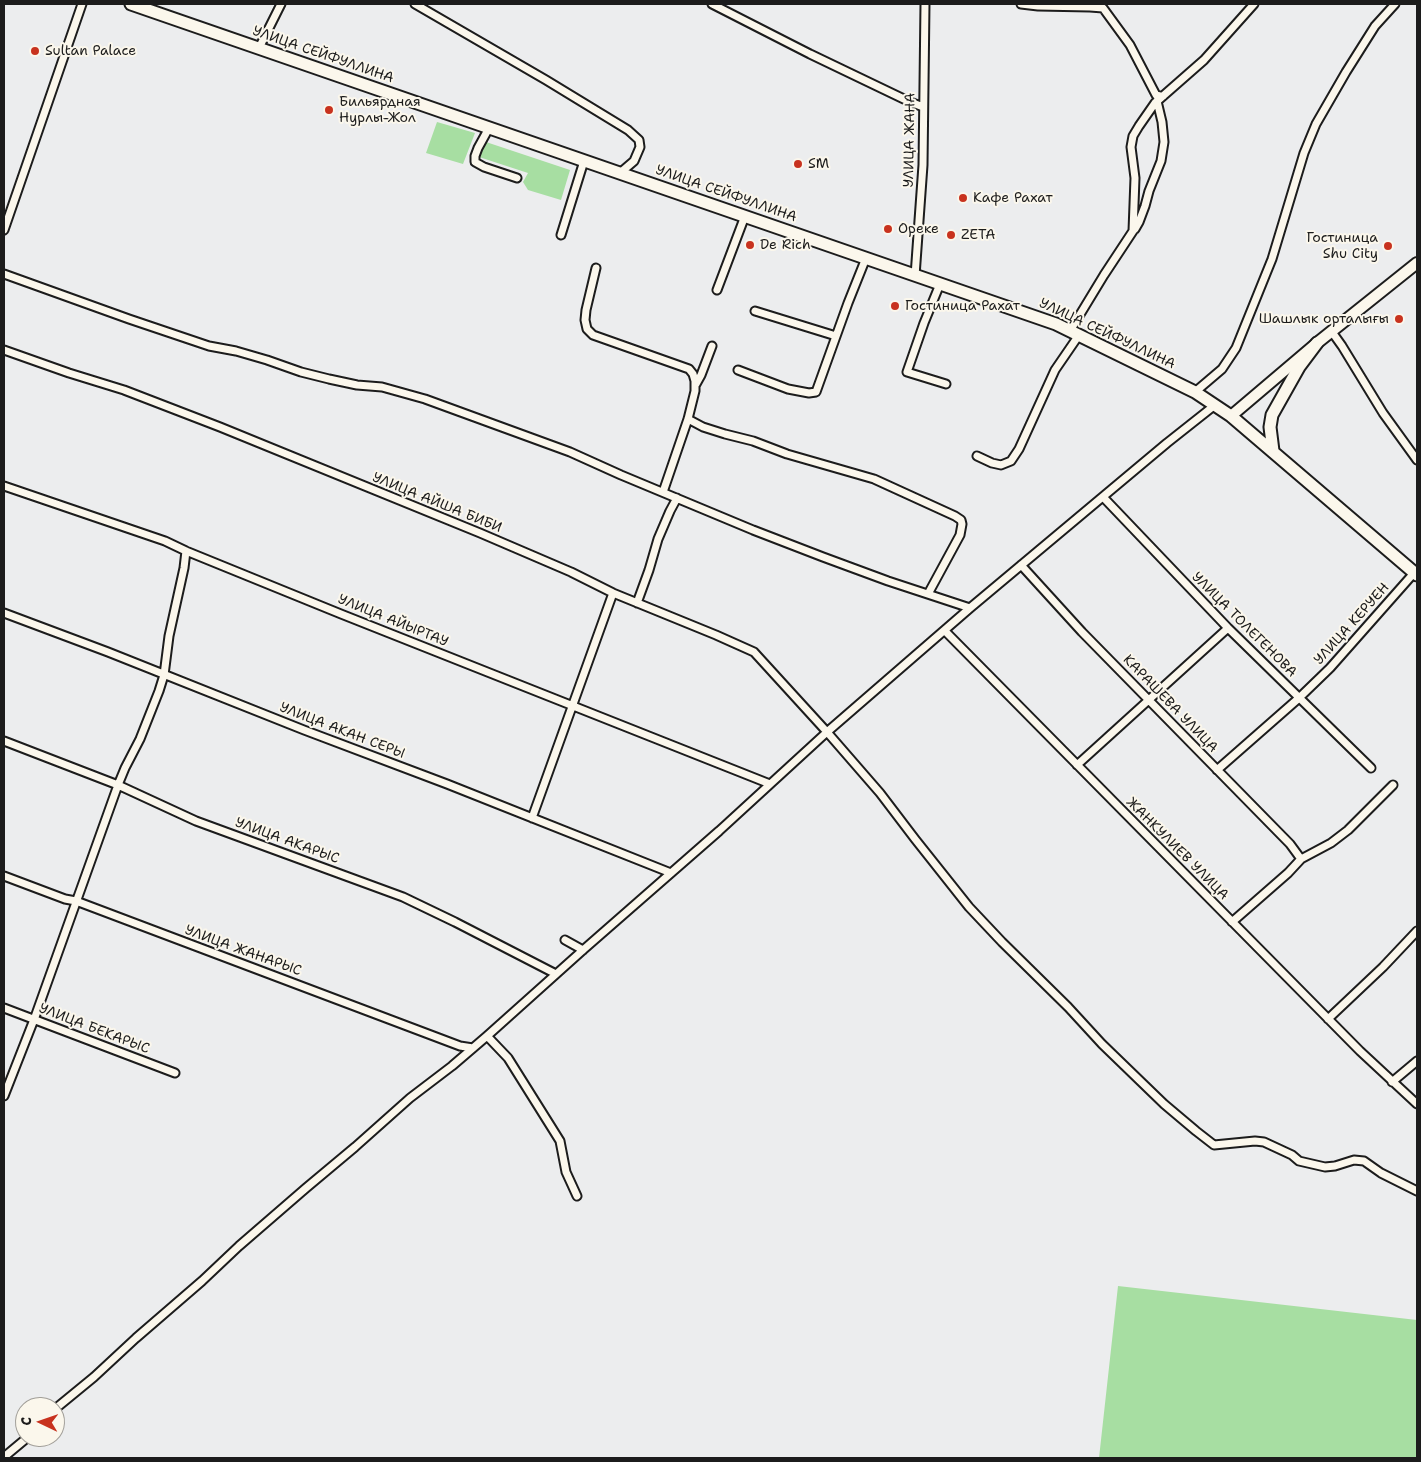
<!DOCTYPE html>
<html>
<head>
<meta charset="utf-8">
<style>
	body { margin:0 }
	#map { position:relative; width:1421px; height:1462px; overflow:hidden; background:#ecedee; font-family:"Shantell Sans",sans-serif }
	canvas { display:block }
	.frame { position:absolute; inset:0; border:5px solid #1c1c1c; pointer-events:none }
	.north { position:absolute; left:15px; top:1397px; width:50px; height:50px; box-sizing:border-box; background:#fbf7ec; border:1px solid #a29f99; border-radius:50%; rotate:273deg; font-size:14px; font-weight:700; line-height:20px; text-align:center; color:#1c1c1c }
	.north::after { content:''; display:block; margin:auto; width:18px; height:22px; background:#c8321e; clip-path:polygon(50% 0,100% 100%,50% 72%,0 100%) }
</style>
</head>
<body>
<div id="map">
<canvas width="1421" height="1462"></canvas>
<div class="frame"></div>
<div class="north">С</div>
</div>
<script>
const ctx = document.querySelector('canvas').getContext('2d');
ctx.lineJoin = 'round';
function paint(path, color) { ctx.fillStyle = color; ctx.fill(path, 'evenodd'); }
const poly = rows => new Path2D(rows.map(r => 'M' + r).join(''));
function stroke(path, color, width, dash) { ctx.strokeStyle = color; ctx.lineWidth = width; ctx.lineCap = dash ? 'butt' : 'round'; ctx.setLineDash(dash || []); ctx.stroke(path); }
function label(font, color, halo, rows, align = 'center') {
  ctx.font = font + ' "Shantell Sans",sans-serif'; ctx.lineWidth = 4; ctx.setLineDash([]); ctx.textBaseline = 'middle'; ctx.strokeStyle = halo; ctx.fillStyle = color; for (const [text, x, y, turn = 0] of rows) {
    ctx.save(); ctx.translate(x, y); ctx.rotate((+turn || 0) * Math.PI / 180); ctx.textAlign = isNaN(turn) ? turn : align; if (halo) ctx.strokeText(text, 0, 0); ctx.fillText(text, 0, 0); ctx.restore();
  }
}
paint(poly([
	[437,122,475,133,463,164,426,153],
	[486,142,570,170,561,200,528,190,523,182,528,173,479,157],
	[1118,1286,1417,1320,1417,1458,1099,1458]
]), '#a7dea2');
const street = poly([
	[415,4,546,80,628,130,639,140,640,147,634,161,620,173],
	[712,4,810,54,908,101,923,107],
	[1021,4,1038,6,1090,7,1103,8,1130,45,1156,95,1160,96,1163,96],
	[259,48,281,4],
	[489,128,478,148,475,156,475,162,484,167,517,178],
	[1135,229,1139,222,1145,206,1149,191,1161,161,1164,142,1162,122,1157,101],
	[4,230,82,4],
	[561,235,584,161],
	[596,268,586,310,585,320,587,329,593,335,689,369,693,374,695,381,695,391,688,419,663,492],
	[4,274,129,319,209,346,236,351,267,360,301,372,329,379,357,385,382,387,425,399,570,452,621,475,753,530,823,557,888,581,970,608],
	[915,276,923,165,925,4],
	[940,284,924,323,907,372,946,384],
	[717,290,745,216],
	[755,311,836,336],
	[1070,331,1104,275,1133,231,1135,178,1131,147,1133,136,1139,126,1155,103,1204,60,1254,4],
	[1332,332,1342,346,1383,413,1417,460],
	[4,350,69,373,124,390,220,427,480,533,571,572,613,593,716,635,754,652,827,732,880,793,915,839,969,907,1002,942,1068,1007,1102,1044,1164,1104,1196,1131,1214,1145,1255,1141,1264,1142,1292,1155,1299,1161,1325,1167,1335,1166,1354,1160,1364,1161,1381,1173,1417,1191],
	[738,370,788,389,809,393,816,392,848,303,866,258],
	[696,384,701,375,712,346],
	[1195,392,1222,369,1236,348,1272,259,1304,153,1316,124,1346,72,1375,26,1395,4],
	[688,419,703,427,725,434,753,441,787,454,874,479,955,516,961,520,962,524,960,535,928,594],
	[977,456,992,463,1001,465,1011,461,1019,449,1055,370,1079,335],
	[4,486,165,541,186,551,341,614,770,784],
	[1103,497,1228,628,1371,768],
	[1021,565,1082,632,1290,844,1301,859],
	[637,603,649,570,658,539,670,511,677,498],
	[4,613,108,652,304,730,447,784,671,873],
	[945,631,1360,1051,1417,1104],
	[4,741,118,785,196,821,403,897,455,922,556,974],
	[1077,765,1228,628],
	[1217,770,1299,698,1330,668,1414,573],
	[532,818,613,593],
	[4,876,65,899,76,901,460,1046,473,1048],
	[1232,922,1288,873,1301,859,1331,843,1348,830,1393,785],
	[565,940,583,950],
	[4,1008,175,1073],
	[1328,1019,1383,967,1417,931],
	[487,1036,508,1058,560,1141,566,1172,577,1196],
	[1392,1082,1417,1061],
	[4,1096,35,1017,118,785,125,768,140,739,159,691,164,675,169,636,184,568,186,551],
	[55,1409,94,1377,136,1338,202,1281,239,1246,306,1188,355,1147,410,1098,452,1066,487,1036,583,950,719,831,827,732,970,608,1167,443,1215,405],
	[4,1457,28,1437]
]);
const secondary = poly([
	[1231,416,1317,343,1417,263]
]);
const primary = poly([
	[131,4,1056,324,1195,392,1231,416,1417,575],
	[1273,451,1270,427,1272,415,1299,367,1317,343]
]);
stroke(street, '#1c1c1c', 11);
stroke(secondary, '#1c1c1c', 14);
stroke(primary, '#1c1c1c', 15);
stroke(street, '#fbf7ec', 7);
stroke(secondary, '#fbf7ec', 10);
stroke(primary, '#fbf7ec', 11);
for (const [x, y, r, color] of [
	[35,51,5,"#c8321e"],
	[329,110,5,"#c8321e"],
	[798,164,5,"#c8321e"],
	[963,198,5,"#c8321e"],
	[888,229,5,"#c8321e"],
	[951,235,5,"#c8321e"],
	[750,245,5,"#c8321e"],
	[1388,246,5,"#c8321e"],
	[895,306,5,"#c8321e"],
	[1399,319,5,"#c8321e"]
]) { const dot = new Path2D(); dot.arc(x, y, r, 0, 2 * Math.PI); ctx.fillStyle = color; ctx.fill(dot); stroke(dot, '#fbf7ec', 2); }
label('14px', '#1c1c1c', '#fbf7ec', [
	["Sultan Palace",45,51],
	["Бильярдная",339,102],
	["Нурлы-Жол",339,118],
	["SM",808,164],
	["Кафе Рахат",973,198],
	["Ореке",898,229],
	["ZETA",961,235],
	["Гостиница",1378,238,"right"],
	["Shu City",1378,254,"right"],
	["De Rich",760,245],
	["Гостиница Рахат",905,306],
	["Шашлык орталығы",1389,319,"right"]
], 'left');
label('14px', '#1c1c1c', '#fbf7ec', [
	["УЛИЦА СЕЙФУЛЛИНА",323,55,19],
	["УЛИЦА ЖАНА",910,140,-89],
	["УЛИЦА СЕЙФУЛЛИНА",726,194,19],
	["УЛИЦА СЕЙФУЛЛИНА",1107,334,25],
	["УЛИЦА АЙША БИБИ",437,503,22],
	["УЛИЦА АЙЫРТАУ",393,621,22],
	["УЛИЦА КЕРУЕН",1352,624,-48],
	["УЛИЦА ТОЛЕГЕНОВА",1244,625,45],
	["КАРАШЕВА УЛИЦА",1170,704,46],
	["УЛИЦА АКАН СЕРЫ",342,731,21],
	["УЛИЦА АКАРЫС",287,841,20],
	["ЖАНКУЛИЕВ УЛИЦА",1177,849,45],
	["УЛИЦА ЖАНАРЫС",243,951,20],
	["УЛИЦА БЕКАРЫС",94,1029,21]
]);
</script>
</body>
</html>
